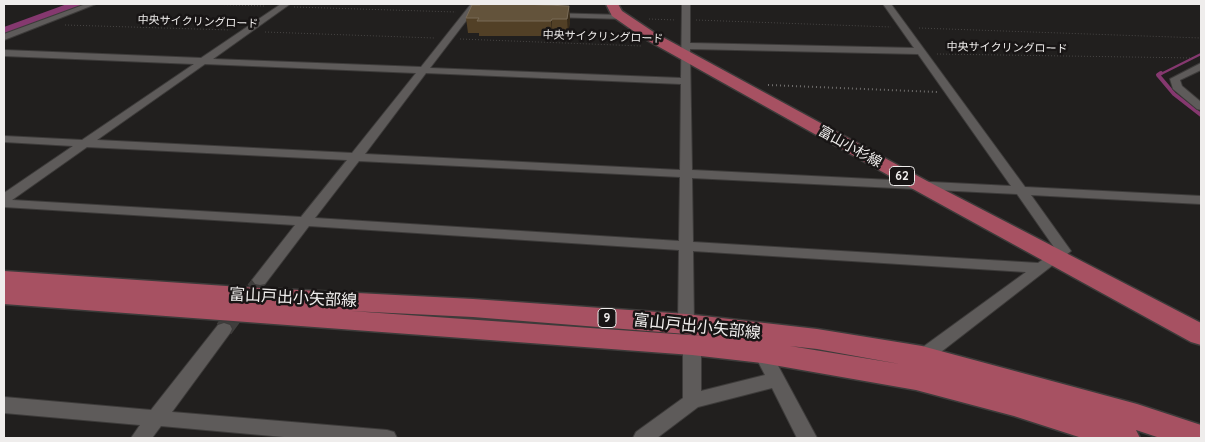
<!DOCTYPE html>
<html>
<head>
<meta charset="utf-8">
<style>
	body { margin:0 }
	#map { position:relative; width:1205px; height:442px; overflow:hidden; background:#211f1e; font-family:Quicksand,sans-serif }
	canvas { display:block }
	.frame { position:absolute; inset:0; border:5px solid #efedec; pointer-events:none }
</style>
</head>
<body>
<div id="map">
<canvas width="1205" height="442"></canvas>
<div class="frame"></div>
</div>
<script>
const ctx = document.querySelector('canvas').getContext('2d');
ctx.lineJoin = 'round';
const poly = rows => new Path2D(rows.map(r => 'M' + r).join(''));
function stroke(path, color, width, dash) { ctx.strokeStyle = color; ctx.lineWidth = width; ctx.lineCap = dash ? 'butt' : 'round'; ctx.setLineDash(dash || []); ctx.stroke(path); }
function paint(path, color) { ctx.fillStyle = color; ctx.fill(path, 'evenodd'); }
function label(font, color, halo, rows, align = 'center') {
  ctx.font = font + ' Quicksand,"Noto Sans JP",sans-serif'; ctx.lineWidth = 5; ctx.setLineDash([]); ctx.textBaseline = 'middle'; ctx.strokeStyle = halo; ctx.fillStyle = color; for (const [text, x, y, turn = 0] of rows) {
    ctx.save(); ctx.translate(x, y); ctx.rotate((+turn || 0) * Math.PI / 180); ctx.textAlign = isNaN(turn) ? turn : align; if (halo) ctx.strokeText(text, 0, 0); ctx.fillText(text, 0, 0); ctx.restore();
  }
}
stroke(poly([
	[1159,75,1201,54]
]), '#85386f', 2.5);
stroke(poly([
	[1161,73,1158,75,1174,94,1201,115]
]), '#85386f', 4);
paint(poly([
	[67,4,87,4,85,7,4,37,4,27,67,4]
]), '#85386f');
stroke(poly([
	[253,289,260,280]
]), '#403e3d', 14, [14, 7]);
stroke(poly([
	[224,329,254,288]
]), '#403e3d', 18, [18, 9]);
const street = poly([
	[86,4,96,4,4,40,4,34,86,4],
	[281,4,290,4,213,59,421,67,471,4,479,4,430,68,681,78,682,4,690,4,690,43,914,48,883,4,891,4,1025,187,1201,196,1201,204,1031,195,1071,251,928,362,922,364,916,362,913,357,916,352,1026,272,693,251,694,324,692,328,686,330,680,328,678,324,679,250,309,226,265,284,260,285,255,284,252,280,295,225,4,207,4,193,73,146,4,142,4,136,82,140,194,64,4,56,4,50,201,58,281,4],
	[690,49,918,54,1011,186,692,170,690,49],
	[205,64,416,73,352,153,97,140,205,64],
	[426,73,681,84,680,170,365,154,426,73],
	[87,147,347,160,301,217,12,200,87,147],
	[359,161,680,177,679,241,315,218,359,161],
	[692,178,1017,194,1056,250,1038,263,693,242,692,178],
	[548,13,623,15,627,17,623,19,551,17,548,17,548,13],
	[1201,63,1201,70,1180,80,1182,86,1201,102,1201,110,1197,109,1173,89,1170,79,1201,63],
	[224,323,230,325,232,329,230,333,172,412,387,430,394,432,397,438,295,438,161,426,152,438,131,438,140,425,4,413,4,397,151,410,218,325,224,323],
	[692,339,698,341,701,345,701,391,765,375,753,352,756,347,762,346,768,347,817,438,797,438,772,388,698,407,657,438,633,438,636,432,683,398,683,345,686,341,692,339]
]);
const primary = poly([
	[606,4,618,4,622,11,655,33,927,181,1201,323,1201,345,1191,342,913,189,645,39,612,16,606,4],
	[4,271,241,287,473,299,686,314,817,329,922,346,1137,404,1201,425,1201,438,1160,438,1136,430,1140,438,1082,438,1014,416,916,390,762,363,692,355,4,304,4,271],
	[351,311,473,317,686,334,703,336,351,311],
	[790,346,817,349,900,364,790,346]
]);
stroke(street, '#3d3b3a', 2);
stroke(primary, '#3d3b3a', 3);
stroke(poly([
	[206,4,264,6],
	[294,7,456,12],
	[649,19,676,20],
	[696,20,891,27],
	[65,25,230,30],
	[919,28,1201,38],
	[265,32,434,38],
	[460,39,642,46],
	[937,54,1194,58]
]), '#706e6d', 1, [0.5, 2.5]);
stroke(poly([
	[768,85,937,92]
]), '#706e6d', 2, [1, 3]);
paint(street, '#5e5b5a');
paint(primary, '#a75162');
paint(poly([
	[569,6,570,21,568,34,552,34,552,36,479,36,479,33,468,33,466,18]
]), '#524026');
paint(poly([
	[569,6,570,21,568,34,567,19],
	[552,19,552,36,551,21]
]), '#372b1a');
const building = poly([
	[480,4,522,4,569,6,567,19,552,19,551,21,477,21,479,18,466,18,472,5,480,5,480,4]
]);
paint(building, '#63533b');
stroke(building, '#796b57', 1);
label('11px', '#efedec', '#181515', [
	["中央サイクリングロード",198,22,2],
	["中央サイクリングロード",603,37,2],
	["中央サイクリングロード",1007,48,1]
]);
for (const [x, y, w] of [
	[902,176,25],
	[607,318,18]
]) { const box = new Path2D(); box.roundRect(x - w / 2, y - 9.5, w, 19, 4); ctx.fillStyle = '#181515'; ctx.fill(box); stroke(box, '#efedec', 1); }
label('bold 12px', '#efedec', null, [
	["62",902,176],
	["9",607,318]
]);
label('14px', '#efedec', '#181515', [
	["富山小杉線",850,147,29]
]);
label('16px', '#efedec', '#181515', [
	["富山戸出小矢部線",293,298,3],
	["富山戸出小矢部線",697,327,6]
]);
</script>
</body>
</html>
